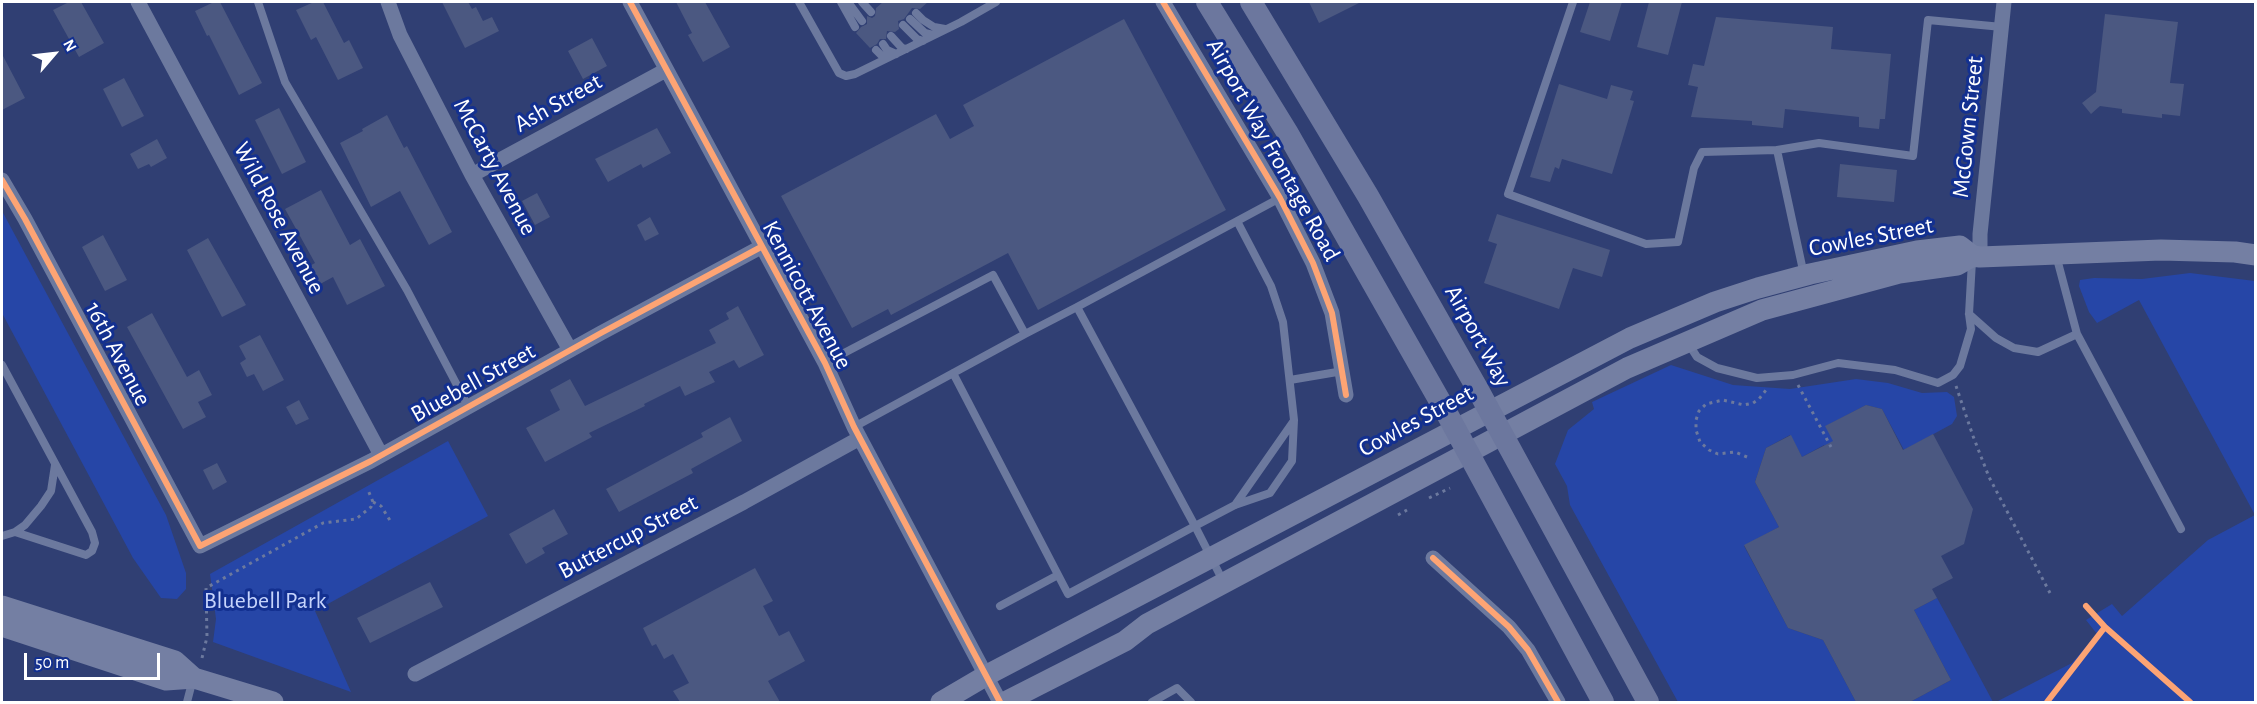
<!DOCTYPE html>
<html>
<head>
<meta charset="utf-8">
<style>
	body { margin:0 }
	#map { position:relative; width:2257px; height:704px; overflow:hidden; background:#303f73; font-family:"Alegreya Sans",sans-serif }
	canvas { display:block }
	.frame { position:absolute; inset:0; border:3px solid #fff; pointer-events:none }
	.north { position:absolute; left:24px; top:24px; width:60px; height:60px; -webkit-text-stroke:4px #133090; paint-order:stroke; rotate:62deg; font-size:16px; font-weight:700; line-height:24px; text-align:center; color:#fff }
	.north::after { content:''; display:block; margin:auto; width:21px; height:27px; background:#fff; clip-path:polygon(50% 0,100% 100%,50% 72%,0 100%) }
	.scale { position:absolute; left:24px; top:653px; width:136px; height:27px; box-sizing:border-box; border:3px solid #fff; border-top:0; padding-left:8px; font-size:18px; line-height:21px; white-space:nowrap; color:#fff; -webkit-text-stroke:4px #133090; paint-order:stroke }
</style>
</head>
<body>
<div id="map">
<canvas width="2257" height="704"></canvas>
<div class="frame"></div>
<div class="north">N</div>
<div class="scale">50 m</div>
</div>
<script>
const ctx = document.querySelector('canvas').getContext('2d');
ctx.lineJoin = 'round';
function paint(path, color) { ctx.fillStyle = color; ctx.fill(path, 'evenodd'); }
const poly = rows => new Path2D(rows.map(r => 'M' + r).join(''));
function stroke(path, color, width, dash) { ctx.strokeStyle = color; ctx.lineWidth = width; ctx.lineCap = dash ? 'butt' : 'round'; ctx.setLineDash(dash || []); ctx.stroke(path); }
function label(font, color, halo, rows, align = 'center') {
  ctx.font = font + ' "Alegreya Sans",sans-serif'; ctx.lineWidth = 6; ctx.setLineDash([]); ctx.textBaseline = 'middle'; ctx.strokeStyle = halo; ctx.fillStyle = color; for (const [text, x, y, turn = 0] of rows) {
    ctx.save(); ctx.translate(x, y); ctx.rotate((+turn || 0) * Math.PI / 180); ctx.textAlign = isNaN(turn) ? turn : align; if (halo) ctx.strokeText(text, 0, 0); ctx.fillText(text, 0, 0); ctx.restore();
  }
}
paint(poly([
	[2,211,166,515,186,573,186,589,177,599,161,598,133,558,2,313],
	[2190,273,2255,281,2255,702,1996,702,2072,663,2097,634,2086,620,2112,604,2122,616,2208,540,2255,515,2139,300,2097,323,2089,312,2079,286,2080,280,2094,278,2142,279],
	[1671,365,1733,385,1790,389,1856,379,1888,383,1922,393,1947,392,1954,397,1957,416,1952,424,1904,450,1882,409,1866,405,1826,426,1839,451,1830,456,1824,445,1802,457,1790,435,1766,448,1755,482,1779,527,1744,546,1788,628,1823,640,1856,702,1678,702,1570,505,1567,486,1555,464,1568,430,1594,409,1592,402],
	[448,441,488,516,315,611,351,692,213,642,216,619,210,574],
	[1937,598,1948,618,1993,702,1910,702,1951,680,1914,610]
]), '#2646a7');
paint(poly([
	[69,2,81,2,104,43,79,57,53,10],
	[214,2,220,2,262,83,239,95,209,35,207,36,195,11],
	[314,2,323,2,344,43,349,40,363,68,338,80,316,37,311,40,296,10],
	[442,2,468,2,472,9,476,7,483,21,492,17,499,31,465,48],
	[676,2,705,2,730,47,703,62,688,35,692,33],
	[883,2,928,2,920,9,912,8,904,19,898,21,899,29,895,32,887,31,886,39,880,39,877,44,870,48,856,33,861,27,867,24,867,16,872,18,875,16,876,8],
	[1309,2,1361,2,1319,23],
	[1590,2,1622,2,1610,41,1580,32],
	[1649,2,1682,2,1668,55,1637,47],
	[2105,14,2178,22,2170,83,2184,84,2180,116,2162,114,2162,118,2122,113,2122,109,2100,106,2091,114,2082,103,2096,92],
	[1716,17,1833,27,1831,49,1891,54,1885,119,1880,119,1879,129,1859,127,1859,117,1785,109,1783,128,1752,125,1752,121,1691,117,1698,87,1688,85,1693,64,1704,66],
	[1124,19,1226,210,1038,310,1008,253,891,315,888,309,852,328,781,196,936,114,950,139,974,126,963,105],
	[592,38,607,66,583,79,568,51],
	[2,54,25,98,2,110],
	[124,78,144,116,122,127,103,89],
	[1559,84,1607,99,1611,85,1633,91,1630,100,1634,101,1612,174,1562,159,1559,169,1555,167,1550,182,1530,177],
	[279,108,306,162,282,174,255,120],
	[387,115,404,148,407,146,452,232,429,245,400,191,371,207,340,143,363,131,362,129],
	[657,128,671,153,643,168,641,164,608,182,595,159],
	[157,139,167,158,151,167,149,164,138,169,130,154],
	[1840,164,1897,170,1894,202,1837,197],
	[321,190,350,245,360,239,385,286,347,305,333,277,311,289,302,270,315,263,285,209],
	[537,193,550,217,535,225,522,201],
	[1497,214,1610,250,1602,277,1573,268,1559,309,1484,283,1497,244,1488,241],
	[650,217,659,234,645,241,637,225],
	[103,235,127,280,105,291,82,247],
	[208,238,246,305,222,317,187,250],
	[738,306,764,355,739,368,734,360,709,372,715,382,685,396,680,386,644,404,645,406,589,433,592,437,545,462,526,428,560,410,550,390,570,379,585,406,716,343,709,330,729,319,726,313],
	[152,313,187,377,199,370,212,395,198,402,206,417,183,429,127,327],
	[260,335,284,380,263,391,254,374,247,377,240,363,246,359,239,346],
	[299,400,309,419,296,425,286,407],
	[1866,405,1882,409,1903,450,1933,434,1973,509,1964,544,1941,556,1953,578,1932,589,1937,598,1914,610,1951,680,1910,702,1856,702,1823,640,1788,628,1744,545,1779,527,1755,482,1766,448,1791,435,1802,457,1833,441,1825,426],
	[730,417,742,441,691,469,693,473,619,512,606,489,703,437,701,433],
	[217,463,227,482,213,490,203,470],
	[554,509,568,534,542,548,545,553,526,564,509,534],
	[755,568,773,601,763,606,779,636,789,631,805,661,768,681,780,702,680,702,673,691,689,683,673,654,664,659,656,644,652,646,643,628],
	[430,582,443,607,370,643,357,618]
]), '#4b5881');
stroke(poly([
	[1798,385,1831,447],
	[1956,386,1973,436,1989,477,2050,593],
	[1747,457,1735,452,1718,454,1709,450,1700,442,1696,430,1696,420,1699,411,1706,404,1723,400,1744,405,1753,403,1759,399,1766,390],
	[1429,498,1450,488],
	[373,502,381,506,391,522],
	[1398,515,1407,510],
	[202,658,207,637,206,588,323,523,356,519,371,507,373,502,368,490]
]), '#6c799e', 3, [3, 4.5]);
stroke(poly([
	[258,2,285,82,407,290,468,406],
	[799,2,839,73,846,76,855,74,961,22,996,2],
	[841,2,855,27],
	[848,2,862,21],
	[862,2,871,12],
	[1573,2,1508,194,1646,244,1678,242,1694,168,1702,152,1777,150,1819,143,1913,156,1928,20,2002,27],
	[916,13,923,20,934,27,945,29],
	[910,19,925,33,933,35],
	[903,25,917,39,923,41],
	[891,36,902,48,906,49],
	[883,44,887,50,896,54],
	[876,50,882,56,887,58],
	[1777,150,1804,275],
	[2056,255,2077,334,2181,529],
	[1077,307,1280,198],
	[1969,314,1996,338,2014,348,2038,352,2077,334],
	[1688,343,1697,357,1717,368,1757,378,1793,375,1838,363,1895,370,1938,383,1953,375,1960,366,1971,329,1969,314,1972,261],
	[825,363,993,275,1025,334,854,427],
	[2,365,92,532,95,543,92,551,86,555,15,532,2,536],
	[953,373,1068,594,1195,526,1077,307,1025,334],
	[1290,380,1343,371],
	[1235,505,1293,422],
	[15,532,25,525,41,506,51,491,55,465],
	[1224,583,1195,526,1235,505,1270,493,1292,461,1294,420,1283,322,1271,286,1237,221],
	[1000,606,1058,575],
	[187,702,193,679],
	[1152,702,1177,688,1191,702]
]), '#6c799e', 8);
stroke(poly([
	[138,2,381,455],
	[388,2,400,35,472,175,570,350],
	[630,2,825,363,854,427,1000,702],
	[1163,2,1280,198,1313,263,1332,313,1346,395],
	[472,175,666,70],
	[2,180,25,219,200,546,371,461,601,333,761,247],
	[1980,257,1980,234,2004,2],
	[1433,558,1509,627,1528,650,1558,702],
	[415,674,744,502,860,438]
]), '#6c799e', 15);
stroke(poly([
	[2,606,175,661,194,678],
	[2,626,166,680,194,678,273,702],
	[941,702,987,675,1630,338,1715,302,1758,288,1810,274,1917,251,1960,246,1973,256,1980,257,2161,250,2235,252,2256,255],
	[1005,702,1125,641,1147,624,1627,368,1762,310,1899,273,1957,265,1973,256]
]), '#747fa3', 21);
stroke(poly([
	[1207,2,1287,132,1445,410,1603,702],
	[1251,2,1368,196,1477,388,1648,702]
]), '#6c779e', 22);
stroke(poly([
	[630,2,825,363,854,427,1000,702],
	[1163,2,1280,198,1313,263,1332,313,1346,395],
	[2,180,25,219,200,546,371,461,601,333,761,247],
	[1433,558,1509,627,1528,650,1558,702],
	[2086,606,2105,627,2190,702],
	[2047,702,2105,627]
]), '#fda474', 6);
label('24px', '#fff', '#133090', [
	["Ash Street",558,103,-29],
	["McGown Street",1968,127,-84],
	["Airport Way Frontage Road",1273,150,61],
	["McCarty Avenue",495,167,62],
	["Wild Rose Avenue",279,218,62],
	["Cowles Street",1871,237,-11],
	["Kennicott Avenue",807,295,62],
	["Airport Way",1478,336,61],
	["16th Avenue",118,354,62],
	["Bluebell Street",473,383,-29],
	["Cowles Street",1416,421,-28],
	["Buttercup Street",628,537,-28]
]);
label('24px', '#c6d4fc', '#133090', [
	["Bluebell Park",265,601]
]);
</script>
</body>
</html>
